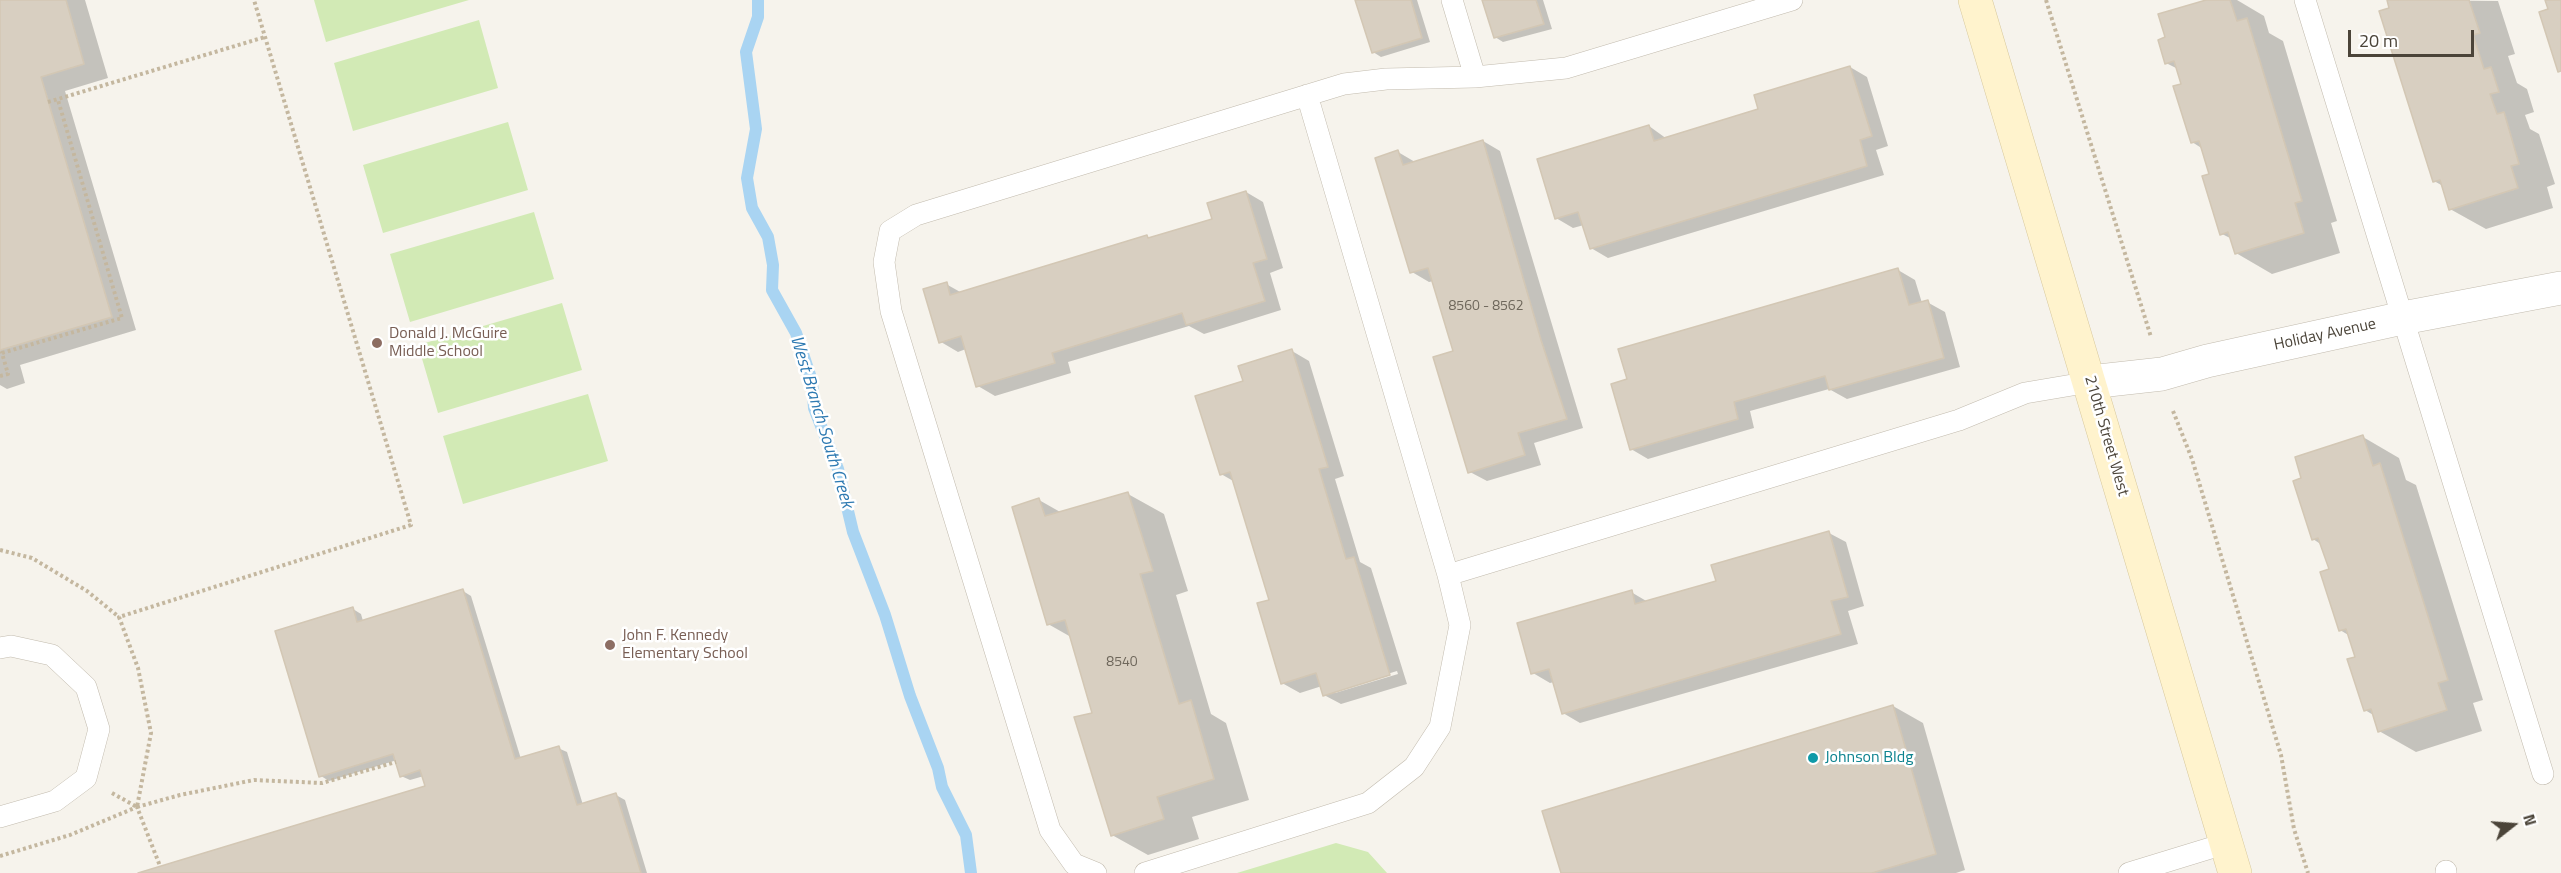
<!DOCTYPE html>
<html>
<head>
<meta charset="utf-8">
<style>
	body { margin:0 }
	#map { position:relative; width:2561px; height:873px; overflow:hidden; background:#f6f3ec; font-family:"Titillium Web",sans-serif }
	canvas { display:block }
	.north { position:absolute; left:2483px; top:795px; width:60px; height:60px; -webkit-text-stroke:4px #fff; paint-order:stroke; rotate:73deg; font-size:16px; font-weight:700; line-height:24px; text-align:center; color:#4b4439 }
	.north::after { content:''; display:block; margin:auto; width:21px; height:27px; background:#4b4439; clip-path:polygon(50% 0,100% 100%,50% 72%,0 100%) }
	.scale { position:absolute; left:2348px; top:30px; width:126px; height:27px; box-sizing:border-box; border:3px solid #4b4439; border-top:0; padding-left:8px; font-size:18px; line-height:21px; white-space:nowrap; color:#4b4439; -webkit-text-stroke:4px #fff; paint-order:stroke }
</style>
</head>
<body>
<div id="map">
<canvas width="2561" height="873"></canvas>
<div class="north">N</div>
<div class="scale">20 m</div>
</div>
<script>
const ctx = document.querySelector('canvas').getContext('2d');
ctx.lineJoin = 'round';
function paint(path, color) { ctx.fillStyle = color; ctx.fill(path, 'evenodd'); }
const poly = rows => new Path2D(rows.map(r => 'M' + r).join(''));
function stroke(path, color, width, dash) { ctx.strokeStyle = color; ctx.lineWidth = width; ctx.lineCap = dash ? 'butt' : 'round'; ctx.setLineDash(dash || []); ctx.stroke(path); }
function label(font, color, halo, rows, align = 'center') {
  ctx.font = font + ' "Titillium Web",sans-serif'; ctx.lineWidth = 5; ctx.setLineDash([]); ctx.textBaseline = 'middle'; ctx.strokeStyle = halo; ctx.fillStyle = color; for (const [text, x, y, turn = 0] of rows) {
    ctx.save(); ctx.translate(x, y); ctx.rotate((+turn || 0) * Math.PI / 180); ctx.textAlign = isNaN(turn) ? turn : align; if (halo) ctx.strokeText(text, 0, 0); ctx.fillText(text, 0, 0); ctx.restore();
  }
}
paint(poly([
	[314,0,469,0,326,42],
	[479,20,498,88,353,131,334,63],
	[508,122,528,190,383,233,363,165],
	[534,212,554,279,410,322,390,254],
	[562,303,582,370,438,413,418,345],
	[588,394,608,461,463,504,443,436],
	[1336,843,1368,852,1387,873,1237,873]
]), '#d2eab5');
paint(poly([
	[0,0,85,0,108,78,65,91,136,330,20,365,25,383,7,389,0,385],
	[1357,0,1417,0,1430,42,1381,57,1373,52],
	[1484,0,1543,0,1552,29,1503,42,1495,37],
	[2211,0,2237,0,2264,16,2269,33,2283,41,2337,221,2331,223,2340,253,2272,274,2236,253,2232,239,2222,234,2211,175,2203,149,2192,142,2178,69,2166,63,2167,38],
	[2389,0,2498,1,2515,54,2508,56,2517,83,2527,89,2534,112,2525,115,2530,129,2539,134,2555,184,2547,187,2553,208,2486,229,2450,209,2443,186,2434,181],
	[1850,67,1867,77,1888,146,1876,150,1884,175,1608,258,1591,248,1584,225,1573,228,1556,218,1649,126,1667,139,1760,110],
	[1483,141,1500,151,1583,428,1534,443,1541,465,1487,481,1470,472,1455,352,1434,281,1429,282,1412,272,1398,152,1415,162],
	[1246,192,1263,202,1283,268,1270,273,1281,310,1204,334,1189,326,1068,362,1071,373,995,396,978,386,966,349,958,352,941,342,946,284,962,293,1147,237,1151,239,1214,220],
	[1898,270,1915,280,1922,303,1927,302,1945,312,1960,367,1847,399,1829,389,1750,411,1754,428,1648,459,1631,449],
	[1292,351,1309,361,1344,476,1335,479,1360,562,1371,568,1407,684,1341,704,1324,695,1322,686,1300,693,1282,683,1271,601,1235,482,1221,474,1245,382],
	[1397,671,1398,674,1335,693,1335,690],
	[2363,437,2399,458,2406,480,2416,485,2483,700,2473,703,2482,731,2416,752,2379,731,2375,716,2365,710,2356,658,2350,636,2340,630,2330,570,2322,545,2313,539,2303,479],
	[1128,494,1164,514,1188,591,1176,595,1211,714,1226,723,1249,800,1192,817,1199,839,1148,855,1112,835,1094,714,1071,637,1048,624,1039,500,1062,513],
	[1829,533,1846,542,1864,606,1848,611,1858,644,1580,723,1563,713,1554,682,1550,683,1533,673,1631,592,1648,602,1718,582],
	[463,591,471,596,521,759,558,748,567,752,583,805,616,795,625,800,647,873,143,873,427,787,424,776,410,780,401,776,397,760,329,781,321,776,353,609,361,614,363,621],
	[1893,706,1923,723,1965,870,1956,873,1563,873]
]), '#0003');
stroke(poly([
	[758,0,758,17,746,52,756,129,747,178,752,208,768,237,773,265,772,290,796,333,812,381,814,408,838,469,853,532,885,615,910,696,938,768,942,787,966,835,971,873]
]), '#a9d4f2', 12);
const building = poly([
	[0,0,66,0,84,64,41,77,112,317,0,350,0,0],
	[1355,0,1411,0,1422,38,1372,53,1355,0],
	[1482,0,1536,0,1544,24,1494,38,1482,0],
	[2206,0,2230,0,2237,21,2247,18,2302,201,2295,203,2304,233,2235,254,2228,232,2220,235,2202,176,2209,174,2199,141,2191,143,2173,86,2181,84,2174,61,2165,64,2158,40,2165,37,2158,14,2206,0],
	[2387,0,2469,0,2480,33,2473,35,2484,69,2491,67,2499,92,2490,94,2497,114,2504,112,2519,164,2511,166,2518,188,2449,210,2440,180,2433,182,2379,11,2389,8,2387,0],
	[2545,0,2561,0,2561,71,2558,72,2539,12,2548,9,2545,0],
	[1850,66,1872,136,1860,140,1867,166,1590,249,1578,212,1555,219,1537,159,1649,125,1654,141,1758,109,1754,95,1850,66],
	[1483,140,1541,340,1567,419,1518,433,1525,455,1468,473,1433,357,1453,351,1428,268,1410,273,1375,158,1398,150,1403,165,1483,140],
	[1246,191,1267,259,1253,263,1265,301,1186,325,1182,313,1052,353,1055,363,976,387,961,336,939,343,923,289,947,282,950,295,1147,235,1148,238,1165,233,1212,219,1207,203,1246,191],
	[1898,268,1909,305,1928,300,1944,358,1829,390,1825,376,1734,402,1738,419,1630,450,1611,384,1627,379,1618,349,1898,268],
	[1292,349,1328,467,1319,469,1346,559,1354,557,1390,675,1323,696,1316,673,1281,684,1257,603,1269,600,1230,472,1220,475,1195,396,1243,381,1238,366,1292,349],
	[2363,435,2373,466,2380,463,2448,680,2438,683,2447,710,2378,732,2371,709,2364,711,2347,659,2355,657,2346,629,2339,631,2320,572,2329,569,2318,538,2312,540,2293,481,2301,478,2295,457,2363,435],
	[1128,492,1153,571,1140,574,1179,704,1191,700,1214,779,1157,797,1164,819,1111,836,1074,717,1092,713,1065,620,1047,625,1012,507,1039,498,1045,516,1128,492],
	[1829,531,1848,597,1831,601,1841,634,1562,714,1549,669,1531,674,1517,623,1632,590,1635,604,1716,581,1711,565,1829,531],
	[463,589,515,759,559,746,577,805,616,793,641,873,138,873,425,786,420,770,400,777,393,754,319,777,275,631,353,607,357,622,463,589],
	[1893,705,1936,854,1872,873,1561,873,1542,811,1893,705]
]);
paint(building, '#d8cfc1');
stroke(building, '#d3c7b4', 1.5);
const lane = poly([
	[1452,0,1475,77],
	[2305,0,2543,774],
	[1307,95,1448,575],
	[0,648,11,646,52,655,86,687,99,729,86,778,55,801,0,817],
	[2446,871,2446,873],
	[1096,873,1074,864,1050,830,891,311,884,262,890,231,916,215,1344,84,1386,79,1475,77,1566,68,1792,0],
	[1145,873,1368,803,1414,767,1440,727,1460,625,1448,575,1959,420,2025,393,2090,382],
	[2129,873,2227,843]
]);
const street = poly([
	[2090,382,2162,374,2207,361,2403,318,2561,288]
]);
const secondary = poly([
	[1975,0,2235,873]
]);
stroke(lane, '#c2bbae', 22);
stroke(street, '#c2bbae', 34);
stroke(secondary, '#d6c79b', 34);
stroke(poly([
	[2046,0,2151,337],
	[48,102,265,37],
	[0,376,8,374,2,353,122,318,58,100],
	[2173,411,2192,459,2281,755,2294,829,2308,873],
	[0,550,32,558,87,591,119,617],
	[112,793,137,807,151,733,138,668,119,617,411,525,254,0],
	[137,807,180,795,254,780,322,783,396,762],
	[0,856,70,835,137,807,160,866]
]), '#c4b79f', 4, [3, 3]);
stroke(lane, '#fff', 21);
stroke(street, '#fff', 33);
stroke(secondary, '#fff3cd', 33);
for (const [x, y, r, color] of [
	[377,343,6,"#8d6e63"],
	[610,645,6,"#8d6e63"],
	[1813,758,6,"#0f9aa8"]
]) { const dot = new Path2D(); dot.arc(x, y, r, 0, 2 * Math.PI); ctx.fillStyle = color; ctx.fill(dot); stroke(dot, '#fff', 2); }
label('14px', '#6e675b', null, [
	["8560 - 8562",1486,307],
	["8540",1122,663]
]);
label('16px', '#785e54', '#fff', [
	["Donald J. McGuire",389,334],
	["Middle School",389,352],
	["John F. Kennedy",622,636],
	["Elementary School",622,654]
], 'left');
label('16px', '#4b4439', '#fff', [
	["Holiday Avenue",2325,335,-12],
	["210th Street West",2106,436,74]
]);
label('16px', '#0d838f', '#fff', [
	["Johnson Bldg",1825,758]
], 'left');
label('italic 18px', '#2e7ab2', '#fff', [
	["West Branch South Creek",821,422,73]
]);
</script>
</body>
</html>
